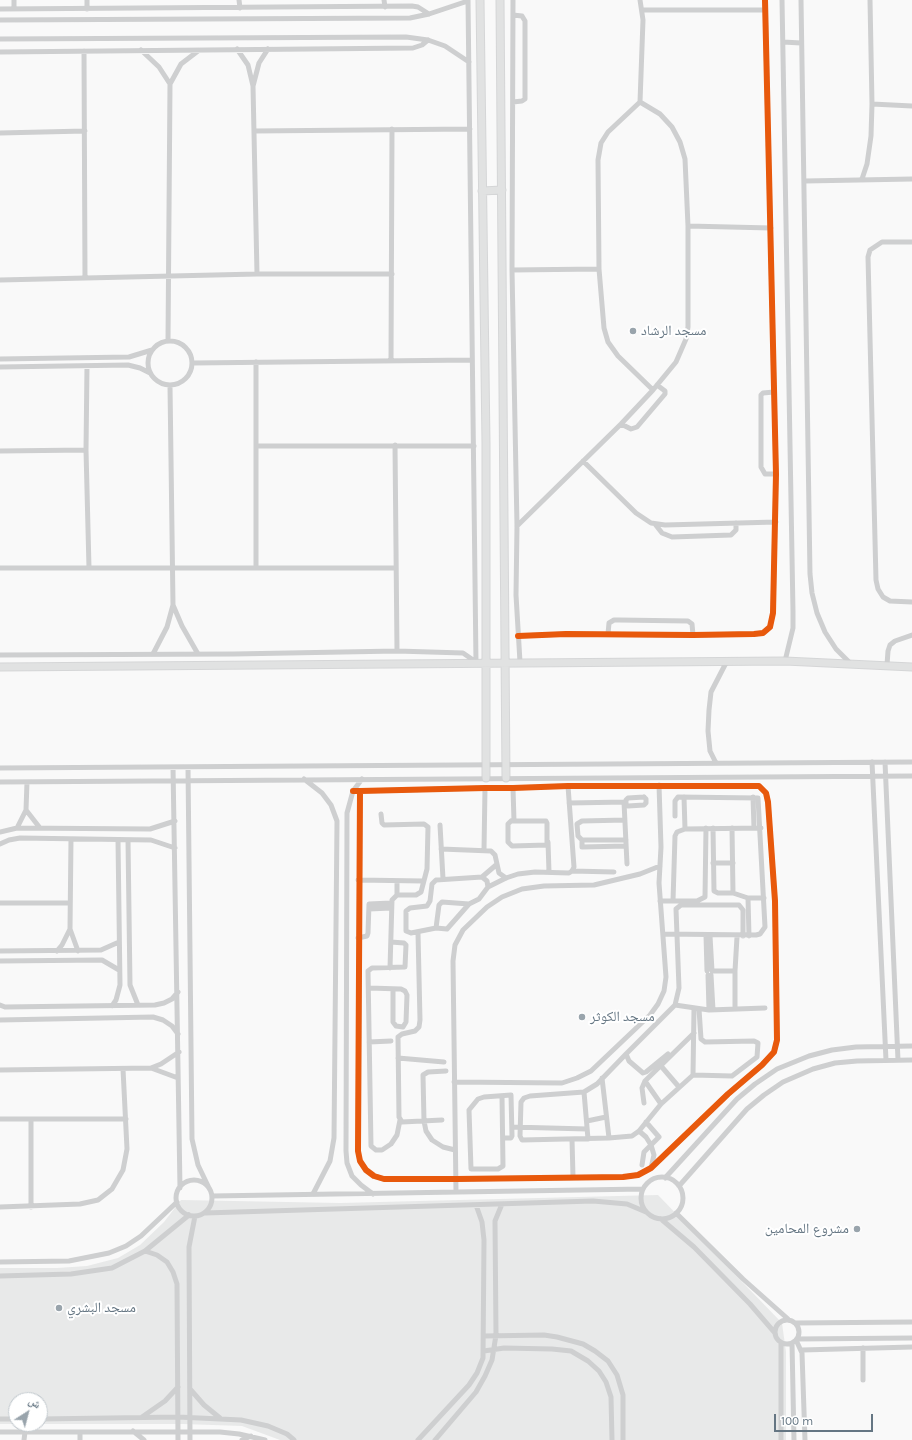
<!DOCTYPE html>
<html>
<head>
<meta charset="utf-8">
<style>
	body { margin:0 }
	#map { position:relative; width:912px; height:1440px; overflow:hidden; background:#f9f9f9; font-family:Karla,"Noto Naskh Arabic",sans-serif }
	canvas { display:block }
	.north { position:absolute; left:8px; top:1392px; width:40px; height:40px; box-sizing:border-box; background:#fff; border:1px solid #c1c8cd; border-radius:50%; rotate:36deg; font-size:11px; font-weight:700; line-height:16px; text-align:center; color:#657683 }
	.north::after { content:''; display:block; margin:auto; width:14px; height:18px; background:#99a4ac; clip-path:polygon(50% 0,100% 100%,50% 72%,0 100%) }
	.scale { position:absolute; left:774px; top:1414px; width:99px; height:18px; box-sizing:border-box; border:2px solid #657683; border-top:0; padding-left:5px; font-size:12px; line-height:14px; white-space:nowrap; color:#657683; -webkit-text-stroke:3px #fff; paint-order:stroke }
</style>
</head>
<body>
<div id="map">
<canvas width="912" height="1440"></canvas>
<div class="north">ش</div>
<div class="scale">100 m</div>
</div>
<script>
const ctx = document.querySelector('canvas').getContext('2d');
ctx.lineJoin = 'round';
function paint(path, color) { ctx.fillStyle = color; ctx.fill(path, 'evenodd'); }
const poly = rows => new Path2D(rows.map(r => 'M' + r).join(''));
function stroke(path, color, width, dash) { ctx.strokeStyle = color; ctx.lineWidth = width; ctx.lineCap = dash ? 'butt' : 'round'; ctx.setLineDash(dash || []); ctx.stroke(path); }
function label(font, color, halo, rows, align = 'center') {
  ctx.font = font + ' Karla,"Noto Naskh Arabic",sans-serif'; ctx.lineWidth = 4; ctx.setLineDash([]); ctx.textBaseline = 'middle'; ctx.strokeStyle = halo; ctx.fillStyle = color; for (const [text, x, y, turn = 0] of rows) {
    ctx.save(); ctx.translate(x, y); ctx.rotate((+turn || 0) * Math.PI / 180); ctx.textAlign = isNaN(turn) ? turn : align; if (halo) ctx.strokeText(text, 0, 0); ctx.fillText(text, 0, 0); ctx.restore();
  }
}
paint(poly([
	[658,1195,782,1323,786,1352,786,1440,280,1440,242,1426,183,1424,0,1424,0,1268,57,1268,87,1266,118,1258,140,1245,164,1222,181,1200,340,1203],
	[16,1400,40,1400,40,1424,16,1424]
]), '#e8e9e9');
const secondary = poly([
	[480,0,486,443,486,778],
	[500,0,506,778],
	[482,191,502,190],
	[0,667,785,661,912,667]
]);
stroke(secondary, '#d5d6d7', 9);
stroke(poly([
	[14,0,14,9],
	[87,0,87,9],
	[239,0,240,8],
	[384,0,385,7],
	[468,0,476,662],
	[513,0,512,270,517,526,516,595,520,662],
	[640,0,643,20,640,102,608,132,601,143,598,160,599,269,604,328,608,342,618,356,653,390],
	[782,0,793,611,793,628,785,661],
	[801,0,810,574,812,593,817,613,825,632,836,649,851,664],
	[870,0,872,104,912,106],
	[0,9,412,6,418,7,429,14],
	[643,10,765,10],
	[513,15,522,16,525,21,525,99,522,101,513,102],
	[0,20,410,18,429,14,468,1],
	[0,39,406,37,428,40,445,46,469,62],
	[783,42,801,43],
	[237,49,248,65,253,86],
	[141,50,159,67,170,84],
	[84,51,85,278],
	[0,52,413,48,422,45,428,40],
	[255,131,470,129],
	[0,133,85,131],
	[862,179,867,164,871,136,872,104],
	[805,181,912,179],
	[688,226,771,228],
	[912,242,882,242,870,250,868,257,876,580,878,589,883,597,890,601,912,602],
	[512,270,599,269],
	[257,274,253,86,259,63,268,49],
	[0,280,257,274,392,274],
	'148 363a22 22 0 1 1 44 0a22 22 0 1 1-44 0Z',
	[168,341,170,84,181,64,198,51],
	[0,359,129,357,152,350],
	[391,361,392,129],
	[193,363,471,360],
	[87,366,86,450,89,568],
	[0,367,128,365,140,368,150,373],
	[774,392,763,393,761,395,761,467,765,474,776,474],
	[621,424,631,429,637,427,665,394,665,391,657,385],
	[395,445,397,651],
	[256,446,474,446],
	[0,451,86,450],
	[583,461,636,513,651,523,665,525,776,522],
	[655,524,662,533,672,537,731,535,736,530,736,523],
	[517,526,621,424,653,390,676,362,686,339,688,327,688,226,685,159,680,142,672,127,660,114,640,102],
	[0,568,395,568],
	[256,568,256,362],
	[173,605,182,626,198,654],
	[608,634,609,623,614,620,619,620,688,621,692,624,693,635],
	[518,636,566,634,693,635,754,634,763,633,770,627,773,613,776,474,765,0],
	[153,654,167,627,173,605,170,386],
	[0,655,234,654,397,651,463,653,476,662],
	[887,665,888,651,890,645,895,641,912,635],
	[872,762,886,1060],
	[885,762,898,1060],
	[716,763,710,751,708,731,709,710,711,692,727,661],
	[173,767,180,1188],
	[188,767,192,1139,198,1165,209,1188],
	[0,768,912,762],
	[304,779,322,793,331,805,337,821,334,1138,330,1161,313,1194],
	[362,779,353,791,347,813,346,1151,347,1163,352,1176,361,1185,373,1194],
	[0,782,912,776],
	[513,788,514,821],
	[353,791,360,791,485,788,513,788,568,786,759,786,766,793,768,802,775,901,777,1040,774,1052,762,1065,728,1094,651,1168,638,1175,623,1177,456,1179,384,1179,374,1176,366,1170,360,1161,358,1151,360,791],
	[644,797,646,799,646,803,644,805,628,806,626,805,626,800,628,798,644,797],
	[684,797,685,829],
	[753,797,754,828],
	[624,802,627,864],
	[569,803,626,802],
	[26,810,40,828],
	[381,814,382,823,384,825,424,824,428,827,427,869,421,892,416,895,397,895,392,900,390,968],
	[625,820,582,821,577,824,578,836,582,840,626,840],
	[511,821,546,821,547,823,547,845,512,846,508,842,508,824,511,821],
	[440,825,443,879],
	[17,828,26,810,27,782],
	[713,828,714,891,718,893,733,893,748,898,764,898],
	[732,828,733,893],
	[0,832,17,828,150,829,175,821],
	[128,840,130,985,138,1005],
	[582,840,582,847,626,846],
	[548,842,549,872],
	[0,844,9,840,20,838,151,840,175,848],
	[441,849,491,851,495,855,499,873,506,878],
	[484,850,485,788],
	[713,863,733,863],
	[572,871,614,872],
	[482,877,496,865],
	[358,880,423,881],
	[488,887,506,878,518,874,535,872,569,873,572,871,574,867,568,786],
	[397,895,397,881],
	[748,898,749,936],
	[660,901,697,901,705,897,706,828],
	[673,901,675,836,677,832,685,829,761,828],
	[0,903,70,903],
	[369,909,391,908],
	[436,928,439,905,442,902,469,904,447,929,436,928,411,933,406,931,406,911,410,908,427,906,430,901,432,884,436,880,482,877,487,881,488,887,479,899,469,904],
	[70,929,78,951],
	[418,933,420,1020,419,1027,415,1031,402,1034,398,1037,399,1117,402,1122,442,1120],
	[663,934,756,935,760,934,765,927,758,798,678,797,675,801,675,816],
	[706,935,707,971],
	[710,936,712,971,735,971],
	[358,938,367,936,368,933,369,904,391,903],
	[391,942,404,943,406,945,405,967,372,968,368,971,371,1146,376,1150,382,1150,391,1144,397,1135,400,1120],
	[0,951,101,950,119,942],
	[57,951,62,945,70,929,71,839],
	[0,961,102,960,119,970],
	[708,975,709,1010],
	[711,975,713,1010],
	[369,988,401,989,405,991,407,995,406,1022,403,1027,396,1026,393,1022,393,989],
	[0,1005,5,1007,155,1005,164,1003,172,999,178,992],
	[675,1005,709,1010,765,1008],
	[112,1006,116,1000,120,985,118,840],
	[694,1009,693,1075,732,1076,757,1057,758,1043,754,1041,705,1042,701,1039,699,1009],
	[735,1009,735,971,737,937],
	[0,1020,153,1017,163,1020,172,1026,178,1034],
	[369,1042,391,1041],
	[668,1054,646,1072,643,1073,629,1061,626,1054,675,1005,679,988,676,909,681,905,739,905,743,910,743,936],
	[398,1058,444,1062],
	[661,1066,679,1087],
	[151,1068,161,1064,179,1052],
	[0,1070,151,1068,178,1078],
	[446,1071,428,1072,423,1075,424,1121,426,1131,432,1140,443,1147,455,1150],
	[602,1078,609,1138,632,1136,639,1131,661,1104,693,1075],
	[645,1081,661,1104],
	[454,1082,562,1083,577,1078,591,1071,650,1015,658,1004,664,991,666,977,659,883,661,847,659,785],
	[584,1092,588,1139],
	[502,1096,503,1166,498,1169,471,1169,469,1110,478,1099,484,1097,511,1095,512,1136,511,1138,503,1138],
	[644,1103,642,1088,645,1081,694,1033],
	[0,1119,126,1119],
	[31,1119,31,1207],
	[587,1121,606,1117],
	[512,1127,587,1129],
	[639,1131,646,1137,651,1145,654,1155,651,1168],
	[609,1138,522,1140,520,1136,521,1102,524,1098,530,1096,584,1092,597,1084,626,1054],
	[572,1139,573,1177],
	[642,1165,644,1152,659,1137,646,1122],
	'641 1198a21 21 0 1 1 42 0a21 21 0 1 1-42 0Z',
	[665,1178,737,1099,755,1084,777,1069,809,1056,832,1050,856,1047,912,1046],
	'176 1198a18 18 0 1 1 36 0a18 18 0 1 1-36 0Z',
	[679,1186,747,1109,764,1095,783,1082,813,1069,835,1063,857,1061,912,1060],
	[456,1192,453,961,455,945,463,930,487,907,502,897,522,889,544,886,594,885,640,874,660,866],
	[212,1196,643,1189],
	[0,1207,80,1204,98,1200,112,1189,123,1170,127,1149,123,1069],
	[205,1213,593,1201,627,1204,646,1212],
	[676,1213,743,1279,788,1319],
	[661,1219,694,1247,750,1304,775,1333],
	[145,1251,157,1255,167,1262,173,1272,177,1284,178,1440],
	[0,1262,69,1261,109,1253,126,1246,141,1236,177,1202],
	[0,1276,71,1274,112,1268,145,1251,189,1215],
	'775 1332a12 12 0 1 1 24 0a12 12 0 1 1-24 0Z',
	[795,1323,912,1322],
	[484,1336,544,1335,557,1337,583,1344,595,1351,608,1361,617,1375,623,1395,623,1440],
	[797,1339,912,1338],
	[796,1340,802,1353,805,1440],
	[792,1343,794,1440],
	[863,1348,863,1380],
	[802,1350,912,1347],
	[484,1351,504,1348,552,1349,571,1351,588,1361,599,1371,606,1382,611,1397,612,1440],
	[190,1389,204,1405,220,1418],
	[142,1417,165,1401,178,1387],
	[0,1419,16,1419],
	[40,1419,178,1417,241,1420,268,1426,287,1434,294,1440],
	[133,1431,144,1440],
	[0,1432,220,1432,239,1434,265,1440],
	[24,1440,25,1432],
	[80,1440,80,1432],
	[190,1440,189,1247,195,1216],
	[242,1440,251,1436],
	[418,1440,469,1385,477,1373,483,1358,484,1240,482,1222,476,1205],
	[435,1440,476,1392,485,1376,492,1360,496,1335,495,1221,502,1204],
	[781,1440,781,1343]
]), '#cecfd0', 5);
stroke(secondary, '#e1e2e2', 7);
stroke(poly([
	[518,636,566,634,693,635,754,634,763,633,770,627,773,613,776,474,765,0],
	[353,791,360,791,485,788,513,788,568,786,759,786,766,793,768,802,775,901,777,1040,774,1052,762,1065,728,1094,651,1168,638,1175,623,1177,456,1179,384,1179,374,1176,366,1170,360,1161,358,1151,360,791]
]), '#e8590c', 6);
for (const [x, y, r, color] of [
	[633,331,4,"#99a4ac"],
	[582,1017,4,"#99a4ac"],
	[857,1229,4,"#99a4ac"],
	[59,1308,4,"#99a4ac"]
]) { const dot = new Path2D(); dot.arc(x, y, r, 0, 2 * Math.PI); ctx.fillStyle = color; ctx.fill(dot); stroke(dot, '#fff', 1.5); }
label('14px', '#657683', '#fff', [
	["مسجد الرشاد",641,331],
	["مسجد الكوثر",590,1017],
	["مشروع المحامين",849,1229,"right"],
	["مسجد البشري",67,1308]
], 'left');
</script>
</body>
</html>
